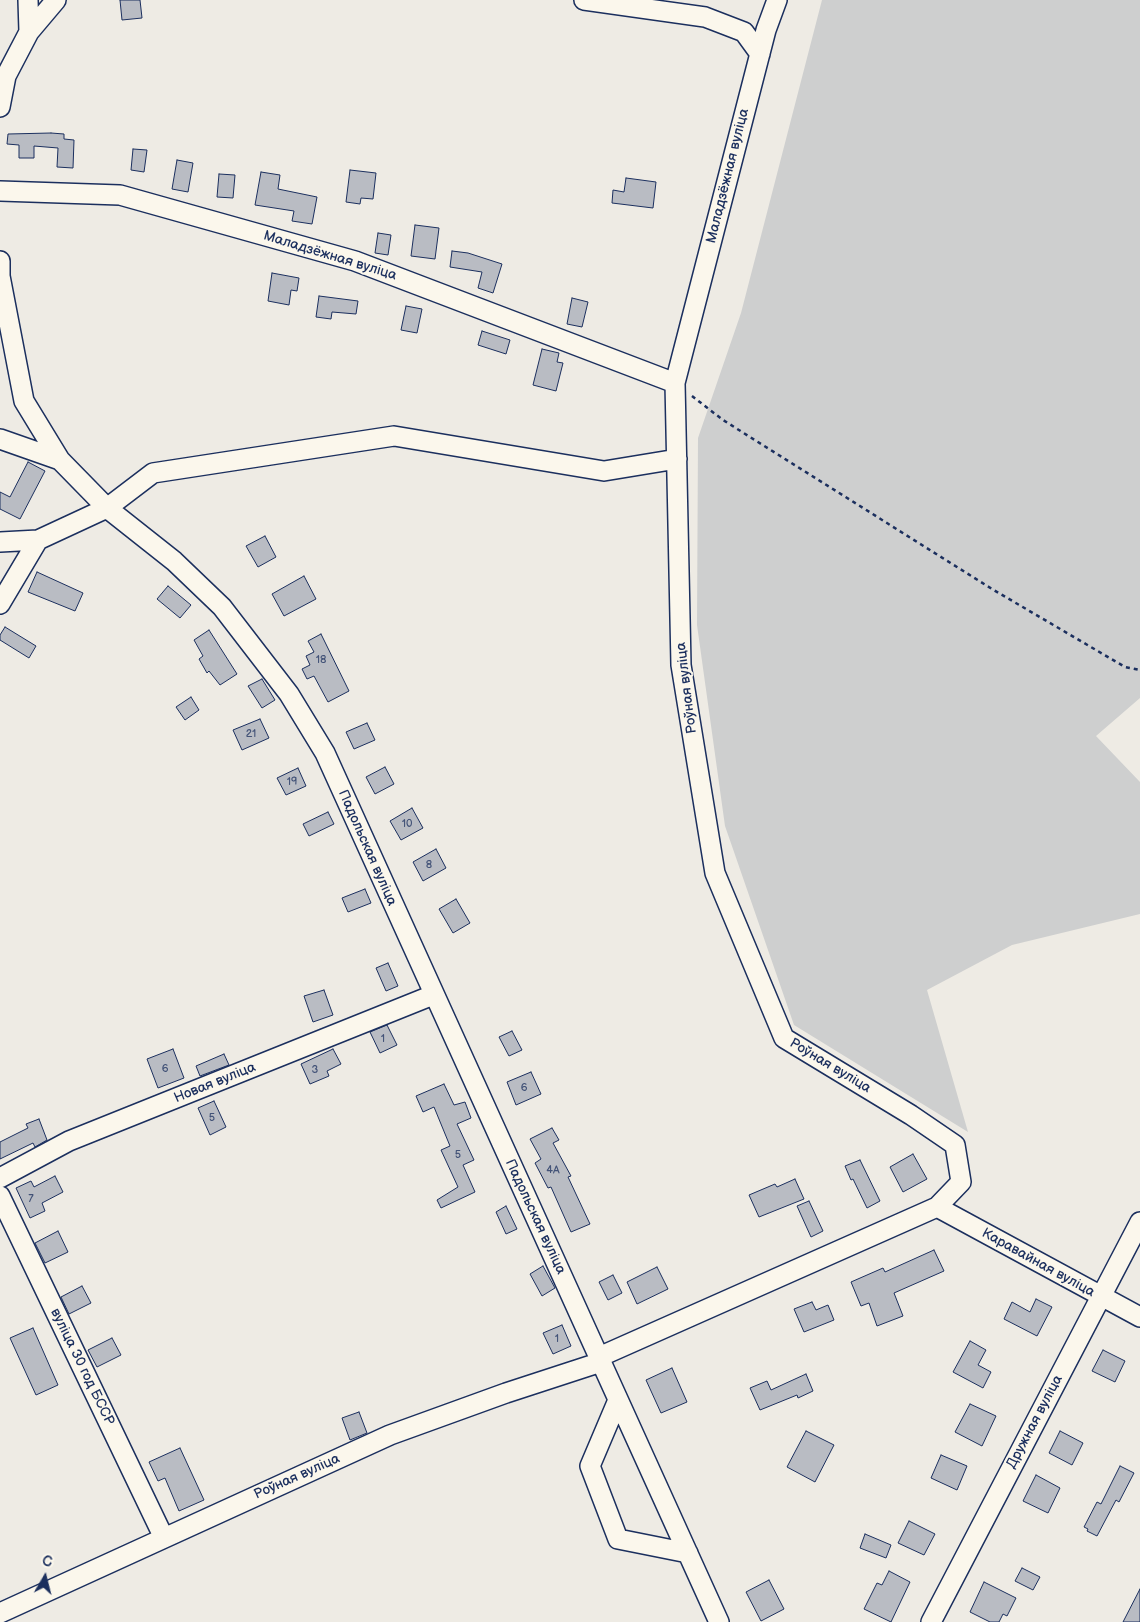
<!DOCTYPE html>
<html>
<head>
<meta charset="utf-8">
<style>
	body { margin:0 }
	#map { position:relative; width:1140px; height:1622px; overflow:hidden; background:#eeebe4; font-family:"Balsamiq Sans",sans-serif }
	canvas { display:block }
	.north { position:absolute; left:20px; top:1552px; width:50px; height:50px; -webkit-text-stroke:4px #fbf7ec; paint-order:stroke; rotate:8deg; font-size:14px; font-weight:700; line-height:20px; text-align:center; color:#1b2f5e }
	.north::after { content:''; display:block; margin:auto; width:18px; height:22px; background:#1b2f5e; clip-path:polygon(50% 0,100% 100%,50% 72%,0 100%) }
</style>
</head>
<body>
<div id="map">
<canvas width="1140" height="1622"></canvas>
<div class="north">С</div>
</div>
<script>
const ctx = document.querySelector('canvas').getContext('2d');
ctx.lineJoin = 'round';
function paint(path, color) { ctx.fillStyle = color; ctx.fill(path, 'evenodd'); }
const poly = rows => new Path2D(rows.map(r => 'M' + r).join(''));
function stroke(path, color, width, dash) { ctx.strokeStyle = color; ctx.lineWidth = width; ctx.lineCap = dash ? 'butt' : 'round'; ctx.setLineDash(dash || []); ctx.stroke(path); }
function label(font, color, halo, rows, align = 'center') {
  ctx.font = font + ' "Balsamiq Sans",sans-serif'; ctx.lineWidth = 4; ctx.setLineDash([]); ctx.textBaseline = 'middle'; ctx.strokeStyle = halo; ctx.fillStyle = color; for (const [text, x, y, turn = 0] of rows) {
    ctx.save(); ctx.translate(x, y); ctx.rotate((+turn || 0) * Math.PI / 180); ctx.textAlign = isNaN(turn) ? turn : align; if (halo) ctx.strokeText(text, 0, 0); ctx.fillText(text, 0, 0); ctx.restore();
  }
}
paint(poly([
	[822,0,1140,0,1140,698,1096,736,1140,782,1140,914,1012,945,927,990,968,1132,794,1025,725,826,697,625,698,438,741,313]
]), '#cecfcf');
const building = poly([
	[120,0,140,0,142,18,122,20,120,0],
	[51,133,64,134,64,139,74,140,73,168,57,167,58,148,34,146,34,158,19,158,19,145,7,144,8,134,51,133],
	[133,149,147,150,144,172,131,170,133,149],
	[177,160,193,163,188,192,172,189,177,160],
	[350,170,376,173,373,199,361,198,360,204,346,202,350,170],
	[261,172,280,175,278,189,317,197,312,224,292,221,294,211,255,205,261,172],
	[219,174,235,175,233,198,217,197,219,174],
	[626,178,656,182,653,208,612,203,613,190,624,192,626,178],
	[415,225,439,228,435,259,411,256,415,225],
	[378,233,391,235,388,255,375,253,378,233],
	[452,251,468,253,502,264,493,293,478,288,482,272,450,267,452,251],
	[272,273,299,278,297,291,291,290,289,305,268,301,272,273],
	[319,296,358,301,356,314,332,312,331,319,316,317,319,296],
	[572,298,588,302,582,327,567,324,572,298],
	[406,306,422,309,417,333,401,330,406,306],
	[482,331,510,340,506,354,478,345,482,331],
	[542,349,559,353,557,362,563,363,556,391,533,385,542,349],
	[28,462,45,471,20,519,0,509,0,492,10,497,28,462],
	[265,536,276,557,258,567,246,546,265,536],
	[37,572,83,593,75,611,28,592,37,572],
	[304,576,316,599,284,616,272,594,304,576],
	[168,586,191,605,180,618,157,599,168,586],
	[5,627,36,646,29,658,0,640,0,635,5,627],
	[209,630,237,674,220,685,209,671,207,673,199,659,203,656,194,640,209,630],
	[321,634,349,691,328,702,314,676,307,679,302,669,310,665,306,656,314,652,308,641,321,634],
	[262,679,275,700,262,708,248,686,262,679],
	[191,697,199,710,185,720,176,707,191,697],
	[260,719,269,738,242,750,233,730,260,719],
	[367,723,375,740,354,749,346,732,367,723],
	[385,767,394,784,375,794,366,777,385,767],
	[298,768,306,786,286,795,277,778,298,768],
	[412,808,423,828,401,840,390,821,412,808],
	[328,812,334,824,309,836,303,824,328,812],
	[436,849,446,868,423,881,413,862,436,849],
	[365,889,371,903,348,912,342,898,365,889],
	[456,899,470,923,453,933,439,909,456,899],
	[388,963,398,986,386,991,376,968,388,963],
	[324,990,333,1015,313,1022,304,996,324,990],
	[387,1025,397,1045,380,1053,370,1032,387,1025],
	[512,1031,522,1050,509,1056,499,1037,512,1031],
	[173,1049,184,1078,158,1088,147,1059,173,1049],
	[333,1049,341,1064,327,1071,329,1076,310,1084,301,1064,333,1049],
	[224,1054,229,1065,200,1076,196,1066,224,1054],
	[531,1072,541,1094,516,1105,507,1082,531,1072],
	[444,1084,454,1105,465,1102,471,1118,457,1124,474,1160,463,1165,475,1192,441,1208,437,1200,458,1187,441,1150,450,1146,434,1107,423,1112,416,1096,444,1084],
	[214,1101,226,1127,210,1135,198,1108,214,1101],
	[39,1119,47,1140,35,1147,33,1143,0,1159,0,1142,28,1128,26,1124,39,1119],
	[552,1128,559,1140,553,1143,571,1176,568,1177,590,1224,571,1232,551,1187,548,1188,535,1163,541,1159,530,1139,552,1128],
	[913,1154,927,1179,903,1192,890,1167,913,1154],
	[860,1160,880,1201,867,1208,853,1179,851,1180,845,1166,860,1160],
	[55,1176,63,1192,42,1203,45,1211,30,1218,16,1188,31,1181,34,1187,55,1176],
	[795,1179,804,1199,759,1217,749,1195,775,1184,777,1187,795,1179],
	[809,1201,823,1231,811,1237,797,1206,809,1201],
	[506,1206,517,1229,506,1234,496,1212,506,1206],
	[58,1231,68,1252,45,1263,35,1243,58,1231],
	[934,1250,944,1271,894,1293,903,1316,877,1326,869,1303,861,1306,851,1282,883,1268,885,1272,934,1250],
	[543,1266,555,1288,542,1296,530,1274,543,1266],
	[657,1267,668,1289,637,1304,627,1282,657,1267],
	[613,1275,622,1293,608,1300,599,1282,613,1275],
	[82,1286,91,1303,69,1314,61,1297,82,1286],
	[1036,1299,1052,1307,1037,1336,1004,1319,1012,1302,1030,1312,1036,1299],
	[812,1302,816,1310,828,1305,834,1320,804,1332,794,1309,812,1302],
	[562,1325,571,1346,553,1354,543,1333,562,1325],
	[33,1328,58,1385,36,1395,10,1338,33,1328],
	[112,1338,121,1355,97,1367,88,1350,112,1338],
	[970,1341,986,1350,978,1365,991,1372,983,1388,953,1372,970,1341],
	[1103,1350,1125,1361,1115,1382,1092,1371,1103,1350],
	[672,1368,687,1402,661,1413,646,1380,672,1368],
	[806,1374,813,1391,798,1398,797,1395,760,1410,750,1388,767,1381,771,1390,806,1374],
	[970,1404,996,1416,982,1446,955,1432,970,1404],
	[359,1412,367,1433,350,1440,342,1418,359,1412],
	[806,1431,834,1445,815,1482,787,1467,806,1431],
	[1060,1431,1083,1443,1072,1465,1049,1453,1060,1431],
	[180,1448,204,1500,179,1511,165,1478,158,1481,149,1462,180,1448],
	[941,1455,967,1466,957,1490,931,1478,941,1455],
	[1120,1466,1134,1473,1119,1502,1116,1500,1097,1536,1087,1531,1088,1529,1084,1527,1097,1502,1101,1504,1120,1466],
	[1036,1475,1060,1488,1048,1513,1023,1501,1036,1475],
	[909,1521,935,1534,924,1555,898,1543,909,1521],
	[865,1534,891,1545,886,1558,860,1548,865,1534],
	[1022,1568,1040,1577,1033,1590,1015,1581,1022,1568],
	[889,1571,910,1582,891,1622,864,1609,877,1583,882,1585,889,1571],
	[769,1580,784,1609,761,1621,746,1592,769,1580],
	[984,1582,1016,1598,1007,1616,1003,1614,999,1622,990,1622,970,1612,984,1582],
	[1140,1589,1140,1622,1123,1622,1140,1589]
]);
paint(building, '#b9bcc3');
stroke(building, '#1b2f5e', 1);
const minor = poly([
	[28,0,29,32],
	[584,0,705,17,744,32,760,54],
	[0,107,6,76,29,32,56,0],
	[0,191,120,195,355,261,675,383],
	[0,261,0,276,24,401,60,460],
	[0,439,60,460,107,508,174,561,222,607,289,694,325,753,719,1622],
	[0,542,38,540],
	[0,604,38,540,107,508,153,473,394,436,604,471,677,459],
	[0,1178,69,1141,433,995],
	[0,1196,164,1538],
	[937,1207,1140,1317],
	[599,1357,937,1207,961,1182,955,1145,911,1115,784,1038,715,873,681,665,675,383,766,30,777,0],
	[618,1400,590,1466,618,1539,688,1553],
	[0,1613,390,1435,506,1393,601,1362],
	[931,1622,1140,1222]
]);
stroke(minor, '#1b2f5e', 22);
stroke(poly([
	[692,396,723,420,992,589,1125,667,1140,670]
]), '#1b2f5e', 2.5, [4, 4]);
stroke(minor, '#fbf7ec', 19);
label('11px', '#425277', null, [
	["18",321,660],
	["21",251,734],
	["19",292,782],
	["10",407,824],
	["8",429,865],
	["1",383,1039],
	["6",165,1069],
	["3",315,1070],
	["6",524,1088],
	["5",212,1118],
	["5",458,1155],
	["4А",553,1170],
	["7",31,1199],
	["1",557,1339]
]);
label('14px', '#1b2f5e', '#fbf7ec', [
	["Маладзёжная вуліца",728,176,-76],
	["Маладзёжная вуліца",330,256,17],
	["Роўная вуліца",687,688,-97],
	["Падольская вуліца",367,848,66],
	["Роўная вуліца",830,1066,31],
	["Новая вуліца",215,1083,-22],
	["Падольская вуліца",535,1217,65],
	["Каравайная вуліца",1038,1263,29],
	["вуліца 30 год БССР",82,1367,64],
	["Дружная вуліца",1035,1422,-62],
	["Роўная вуліца",297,1477,-24]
]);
</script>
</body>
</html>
